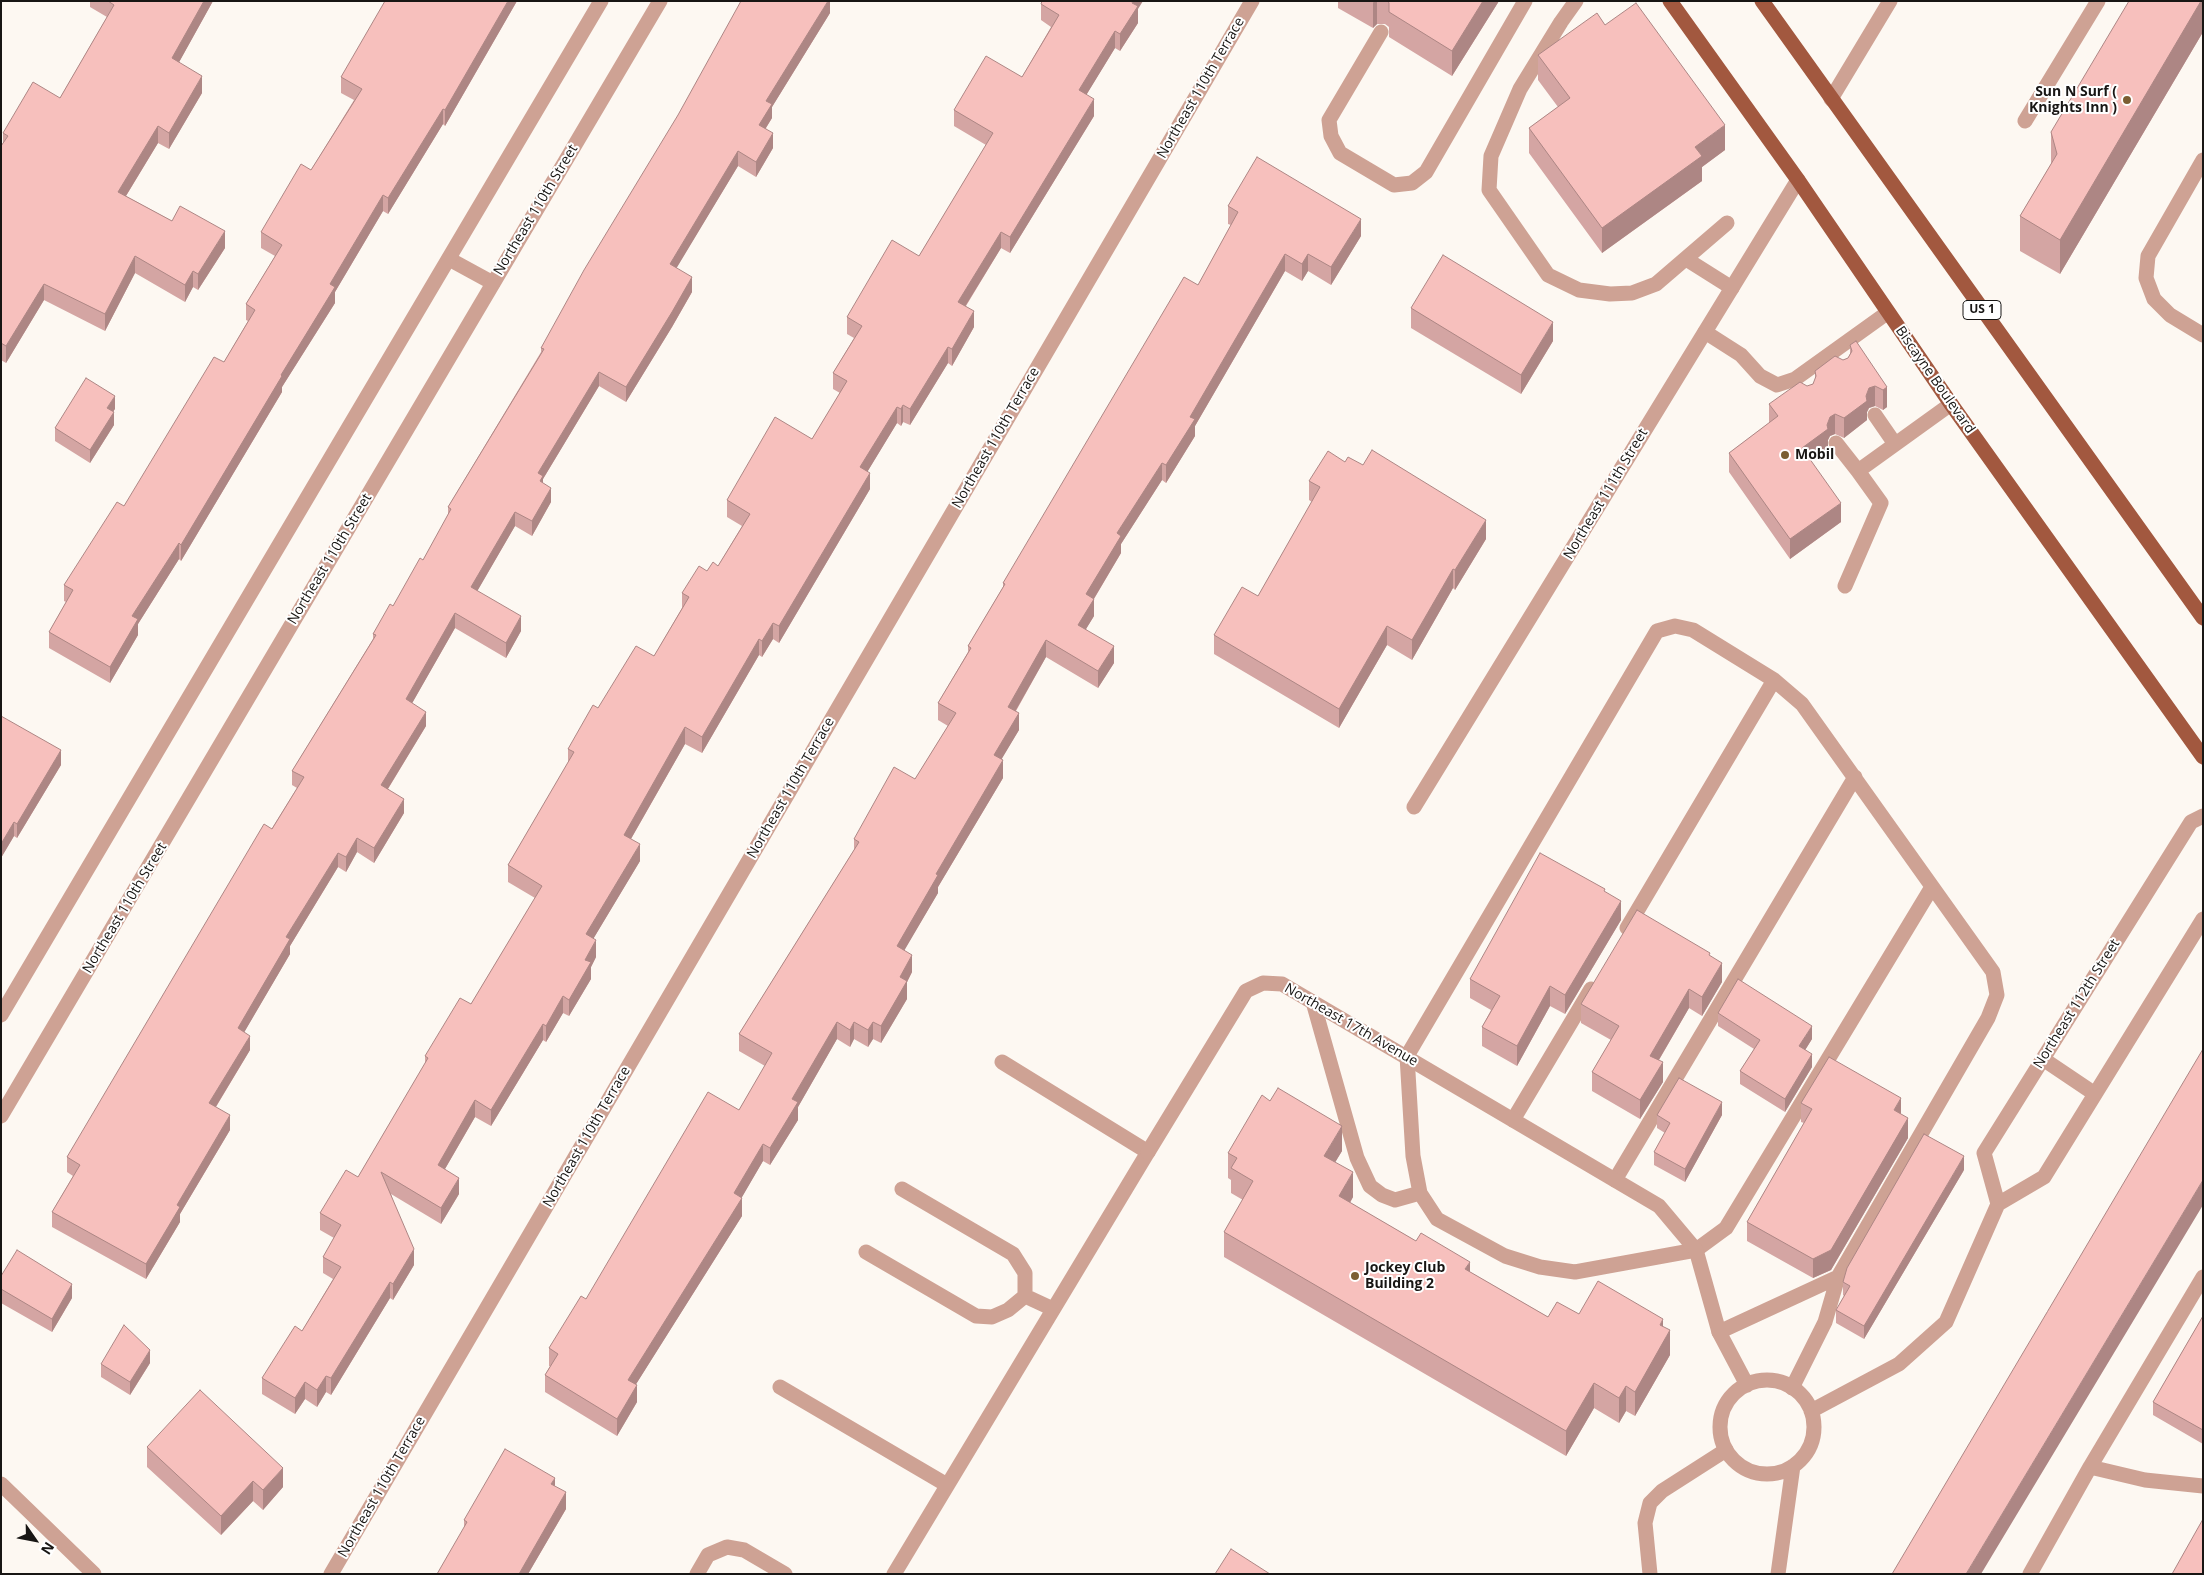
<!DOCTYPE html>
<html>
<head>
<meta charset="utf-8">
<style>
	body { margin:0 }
	#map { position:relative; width:2204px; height:1575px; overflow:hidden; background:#fdf8f2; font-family:"Open Sans",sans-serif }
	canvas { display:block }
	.frame { position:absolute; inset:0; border:2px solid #181614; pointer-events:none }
	.north { position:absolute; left:10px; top:1515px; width:50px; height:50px; -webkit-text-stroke:4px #fff; paint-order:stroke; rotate:123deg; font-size:14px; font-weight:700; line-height:20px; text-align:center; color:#181614 }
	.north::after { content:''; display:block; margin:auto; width:18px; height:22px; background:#181614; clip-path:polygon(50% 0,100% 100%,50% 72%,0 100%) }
</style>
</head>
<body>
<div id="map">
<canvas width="2204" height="1575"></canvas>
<div class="frame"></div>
<div class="north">N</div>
</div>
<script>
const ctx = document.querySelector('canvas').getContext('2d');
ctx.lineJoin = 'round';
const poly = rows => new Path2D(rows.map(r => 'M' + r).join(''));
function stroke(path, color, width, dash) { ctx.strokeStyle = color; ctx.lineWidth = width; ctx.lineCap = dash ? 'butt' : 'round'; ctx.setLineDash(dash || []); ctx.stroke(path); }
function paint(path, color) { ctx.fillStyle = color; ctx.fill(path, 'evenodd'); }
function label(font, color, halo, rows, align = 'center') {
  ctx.font = font + ' "Open Sans",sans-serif'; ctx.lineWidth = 4; ctx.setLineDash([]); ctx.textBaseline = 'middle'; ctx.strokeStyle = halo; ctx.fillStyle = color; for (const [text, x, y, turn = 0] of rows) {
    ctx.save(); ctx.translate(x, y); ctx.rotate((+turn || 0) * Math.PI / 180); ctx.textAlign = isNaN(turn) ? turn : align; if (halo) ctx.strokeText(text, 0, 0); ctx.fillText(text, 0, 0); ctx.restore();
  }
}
stroke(poly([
	[1576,1,1561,22,1520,89,1491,156,1489,190,1548,275,1579,290,1610,294,1632,293,1656,284,1727,223],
	[1381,32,1329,120,1331,136,1340,153,1394,185,1412,183,1426,172,1525,1],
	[2025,121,2098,1],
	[2203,160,2148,256,2146,278,2154,299,2170,315,2203,335],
	[449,259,493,283],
	[1686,259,1732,288],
	[1705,332,1741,355,1760,376,1777,385,1795,379,1887,313],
	[1875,415,1895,444],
	[1836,443,1858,471,1951,404],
	[1845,586,1881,503,1858,471],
	[1627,928,1774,680],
	[1313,1002,1357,1158,1370,1186,1382,1195,1395,1200,1420,1193],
	[1513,1120,1591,989],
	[1615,1180,1855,777],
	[902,1189,1013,1254,1025,1273,1025,1296,1053,1309],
	[866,1252,976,1316,992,1317,1008,1310,1025,1296],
	[1838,1277,1988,1018,1997,995,1993,972,1802,704,1774,680,1693,630,1675,626,1657,631,1407,1056,1413,1156,1420,1193,1437,1219,1505,1256,1540,1267,1575,1272,1696,1250,1726,1228,1932,887],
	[1719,1332,1838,1277,1825,1322,1792,1388],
	[780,1387,947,1485],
	[2090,1467,2145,1480,2203,1486],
	[697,1574,708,1555,727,1547,744,1550,785,1574],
	[894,1574,1148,1152,1002,1062],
	[1650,1574,1645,1523,1650,1503,1662,1491,1726,1450],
	[2030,1574,2090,1467,2203,1277]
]), '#cea294', 15);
stroke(poly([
	[1831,99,1890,1],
	[1414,807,1798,180],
	[1,1015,601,1],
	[2043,1059,2095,1094],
	[1,1116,660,1],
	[1148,1152,1246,991,1263,983,1282,984,1659,1206,1696,1250,1719,1332,1747,1385],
	[1998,1204,1984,1153,2191,822,2203,816],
	'1720 1427a47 47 0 1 1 94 0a47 47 0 1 1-94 0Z',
	[1811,1411,1899,1364,1946,1322,1998,1204,2044,1177,2203,919],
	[1,1484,94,1574],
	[331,1574,1252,1],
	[1778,1574,1793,1466]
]), '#cea294', 15);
stroke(poly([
	[1670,1,1798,180,1951,404,2203,757],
	[1762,1,2203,618]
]), '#a2583f', 15);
paint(poly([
	[90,1,213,1,179,62,202,93,169,149,158,143,126,196,172,221,225,248,198,290,193,287,185,302,135,273,105,331,44,300,6,363,1,360,1,146,3,143,3,133,60,98,107,17,90,7],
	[517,1,445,126,443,124,388,214,383,211,335,292,335,303,282,387,282,392,181,561,179,559,138,624,138,635,110,683,49,648,49,632,66,602,64,601,64,585,124,506,224,362,248,321,246,320,246,304,275,256,261,248,261,232,311,170,354,100,341,93,341,77],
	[830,1,830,13,772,107,772,118,766,128,773,148,756,177,738,166,676,268,692,292,672,327,626,402,599,386,543,479,543,483,551,502,532,536,515,526,477,591,521,631,506,658,455,628,412,703,426,726,388,789,404,813,374,863,357,852,346,872,338,867,290,946,290,954,244,1032,250,1050,216,1107,230,1130,180,1214,180,1222,146,1279,52,1227,52,1212,73,1176,67,1172,67,1157,297,788,292,785,292,771,373,639,373,634,393,606,423,560,448,515,448,507,541,352,541,348],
	[1338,1,1499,1,1452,76,1389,37,1389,27,1385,24,1377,24,1373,28,1338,8],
	[2203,1,2203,32,2060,274,2020,251,2020,216,2051,164,2051,132],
	[1041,4,1138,9,1138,23,1120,51,1115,48,1086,95,1094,116,1010,253,1001,248,966,306,974,327,952,366,948,363,910,425,903,422,901,426,897,423,867,472,870,489,779,643,773,639,762,657,759,655,702,753,685,744,631,839,640,861,593,939,596,957,591,967,591,979,569,1016,563,1013,546,1042,543,1040,491,1126,475,1117,445,1169,459,1194,441,1224,391,1194,414,1265,393,1300,390,1298,331,1395,326,1392,317,1407,305,1399,295,1414,262,1394,262,1378,302,1331,333,1279,323,1273,323,1257,334,1238,320,1230,320,1213,358,1177,425,1064,425,1056,471,1004,535,898,508,882,508,865,568,763,568,749,598,708,654,656,682,608,682,593,707,571,718,566,742,526,727,517,727,500,812,439,840,393,833,389,833,373,854,338,847,334,847,317,919,256,986,145,954,126,954,110,1022,77,1051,27,1041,20],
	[1605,25,1725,150,1702,167,1702,181,1602,253,1529,153,1529,128,1558,107,1538,80,1538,55],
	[1228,206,1361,236,1331,285,1308,271,1302,281,1285,271,1195,426,1195,436,1166,483,1162,480,1121,544,1121,553,1094,599,1094,616,1086,629,1114,663,1098,688,1046,657,1016,711,1019,730,1001,759,1003,778,938,887,938,893,904,950,912,972,907,982,907,999,881,1043,873,1039,868,1047,854,1039,850,1047,837,1039,798,1107,798,1120,770,1165,763,1161,741,1198,742,1216,636,1384,637,1402,617,1436,545,1392,545,1375,550,1366,549,1366,549,1348,586,1299,739,1110,765,1066,739,1051,739,1034,854,850,854,839,915,779,948,726,938,720,938,703,968,652,968,646,1003,587,1003,583,1198,285,1231,225,1228,224],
	[1411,308,1553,341,1521,394,1411,328],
	[1850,345,1887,387,1887,407,1883,410,1875,406,1869,408,1867,412,1867,420,1844,438,1835,434,1830,436,1828,440,1828,448,1811,461,1841,522,1790,559,1729,472,1729,453,1769,423,1769,404,1813,384,1815,380,1815,371,1848,358,1850,354],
	[115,409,113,411,114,425,90,463,55,441,55,428],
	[1345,462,1486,539,1455,590,1453,588,1412,660,1387,645,1339,728,1214,654,1214,635,1258,596,1312,502,1309,500,1309,481],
	[1,716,61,765,17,838,14,836,1,858],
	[1605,892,1621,920,1565,1014,1550,1006,1517,1066,1482,1046,1482,1027,1491,1010,1470,998,1470,979],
	[1710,956,1722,982,1702,1016,1689,1008,1659,1060,1663,1082,1640,1119,1592,1091,1592,1072,1611,1040,1581,1023,1581,1004],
	[1718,1013,1812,1039,1805,1050,1812,1067,1785,1112,1740,1084,1740,1071,1754,1049,1718,1026],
	[1801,1103,1901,1114,1908,1138,1831,1270,1813,1278,1747,1241,1747,1222,1804,1123,1801,1122],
	[1657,1115,1722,1115,1685,1182,1654,1165,1654,1152,1665,1133,1657,1128],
	[1342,1151,1335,1162,1353,1197,1350,1203,1548,1317,1579,1314,1663,1327,1670,1355,1635,1416,1626,1411,1619,1423,1594,1408,1566,1456,1224,1257,1224,1232,1243,1200,1231,1193,1231,1180,1228,1178,1228,1153],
	[1964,1170,1864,1339,1836,1323,1836,1310,1844,1296,1843,1295,1843,1282],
	[1,1276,72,1298,52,1332,1,1303],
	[2203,1316,2203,1444,2153,1415,2153,1402],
	[150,1363,130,1395,101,1377,101,1364],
	[147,1447,283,1487,263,1510,253,1501,221,1535,147,1467],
	[555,1486,566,1509,528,1574,437,1574,464,1529,464,1520]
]), '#d4a5a3');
paint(poly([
	[204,1,213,1,172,75,172,58],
	[508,1,517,1,445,126,445,110],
	[828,1,830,1,830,13,772,107,772,118,759,139,759,125,766,101],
	[1133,1,1143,1,1138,9,1138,23,1120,51,1120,34],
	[1374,1,1377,1,1377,24,1373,28,1373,3],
	[1483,1,1499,1,1452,76,1452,51],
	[2201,1,2203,1,2203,32,2060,274,2060,240],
	[1115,31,1115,48,1079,107,1079,90],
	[202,76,202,93,169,149,169,133],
	[1094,99,1094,116,1010,253,1010,237],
	[443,109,443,124,388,214,388,198],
	[1725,125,1725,150,1702,167,1702,181,1602,253,1602,228,1695,147],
	[158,126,158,143,118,209,118,192],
	[773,133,773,148,756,177,756,162],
	[738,151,738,166,670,279,670,264],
	[383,195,383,211,335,292,335,303,282,387,282,392,181,561,181,545,281,375,330,284],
	[1361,219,1361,236,1331,285,1331,267],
	[225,231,225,248,198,290,198,274],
	[1001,232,1001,248,958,318,958,302],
	[1285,254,1285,271,1195,426,1195,436,1166,483,1166,465,1190,417],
	[1308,254,1308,271,1302,281,1302,264],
	[135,256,135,273,105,331,105,314],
	[193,271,193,287,185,302,185,285],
	[692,277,692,292,672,327,626,402,626,387],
	[44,284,44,300,6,363,6,346],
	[974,311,974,327,952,366,952,349],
	[1553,322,1553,341,1521,394,1521,375],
	[948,347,948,363,910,425,910,409],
	[599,372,599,386,543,479,543,490,538,473],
	[1875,386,1875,406,1869,408,1867,412,1867,420,1844,438,1844,418,1866,396,1869,388],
	[1887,387,1887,407,1883,410,1883,390],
	[115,396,115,409,107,421,107,408],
	[903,405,903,422,901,426,901,409],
	[897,407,897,423,860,484,860,467],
	[114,412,114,425,90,463,90,450],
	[1835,414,1835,434,1830,436,1828,440,1828,448,1802,467,1802,448,1827,425,1830,417],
	[1162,463,1162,480,1121,544,1121,553,1086,612,1086,594,1117,533],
	[870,473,870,489,779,643,779,626],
	[551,488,551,502,532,536,532,521],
	[1841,503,1841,522,1790,559,1790,539],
	[515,512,515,526,471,602,471,587],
	[1486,520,1486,539,1455,590,1455,570],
	[179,543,179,559,138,624,138,635,110,683,110,667,132,616],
	[1453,569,1453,588,1412,660,1412,640],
	[1094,599,1094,616,1078,642,1078,625],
	[455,613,455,628,406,714,406,699],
	[521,616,521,631,506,658,506,643],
	[773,623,773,639,762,657,762,641],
	[1387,626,1387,645,1339,728,1339,709],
	[759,639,759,655,702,753,702,737],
	[1046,640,1046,657,1008,724,1008,707],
	[1114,646,1114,663,1098,688,1098,671],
	[426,712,426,726,381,800,381,785],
	[1019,713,1019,730,994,772,994,755],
	[685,727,685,744,624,851,624,835],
	[61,750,61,765,17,838,17,824],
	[1003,760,1003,778,938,887,938,893,897,963,897,946,936,874],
	[404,799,404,813,374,863,374,848],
	[14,822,14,836,1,858,1,844],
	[357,838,357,852,346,872,346,857],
	[640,844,640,861,586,951,586,934],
	[338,853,338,867,290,946,290,954,238,1043,238,1028,286,937],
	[1621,901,1621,920,1565,1014,1565,995],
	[596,940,596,957,591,967,591,979,569,1016,569,1000,585,960],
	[912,955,912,972,907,982,907,999,881,1043,881,1026,900,977],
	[1722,963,1722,982,1702,1016,1702,997],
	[1550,986,1550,1006,1517,1066,1517,1046],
	[1689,989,1689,1008,1650,1075,1650,1056],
	[563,996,563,1013,546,1042,546,1026],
	[837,1022,837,1039,798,1107,798,1120,770,1165,770,1148,792,1099],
	[854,1022,854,1039,850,1047,850,1030],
	[873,1022,873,1039,868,1047,868,1030],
	[543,1024,543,1040,491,1126,491,1110],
	[1812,1026,1812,1039,1799,1060,1799,1046],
	[250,1036,250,1050,209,1118,209,1103],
	[1812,1054,1812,1067,1785,1112,1785,1099],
	[1663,1062,1663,1082,1640,1119,1640,1100],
	[1901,1098,1901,1118,1894,1110],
	[475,1100,475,1117,438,1181,438,1165],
	[1722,1102,1722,1115,1685,1182,1685,1169],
	[230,1115,230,1130,180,1214,180,1222,146,1279,146,1264,177,1205],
	[1908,1118,1908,1138,1831,1270,1813,1278,1813,1259],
	[1342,1126,1342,1151,1324,1181,1324,1156],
	[763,1144,763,1161,734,1211,734,1193],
	[1964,1156,1964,1170,1864,1339,1864,1326],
	[1353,1172,1353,1197,1339,1221,1339,1196],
	[459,1178,459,1194,441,1224,441,1208],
	[2203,1180,2203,1205,1981,1574,1966,1574],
	[742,1198,742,1216,628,1397,628,1380],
	[414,1249,414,1265,393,1300,393,1284],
	[1470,1262,1470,1287,1465,1269],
	[390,1282,390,1298,331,1395,331,1378],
	[72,1284,72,1298,52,1332,52,1319],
	[1663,1319,1663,1342,1670,1330,1670,1355,1635,1416,1635,1392,1660,1325],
	[150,1350,150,1363,130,1395,130,1382],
	[326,1376,326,1392,317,1407,317,1390],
	[305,1382,305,1399,295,1414,295,1398],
	[1594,1383,1594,1408,1566,1456,1566,1431],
	[637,1385,637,1402,617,1436,617,1419],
	[1626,1386,1626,1411,1619,1423,1619,1398],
	[283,1468,283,1487,263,1510,263,1490],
	[555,1478,555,1495,551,1484],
	[253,1481,253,1501,221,1535,221,1516],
	[566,1492,566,1509,528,1574,519,1574]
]), '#ad8684');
const building = poly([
	[108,1,204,1,172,58,202,76,169,133,158,126,118,192,172,221,180,206,225,231,198,274,193,271,185,285,135,256,105,314,44,284,6,346,1,343,1,146,8,136,3,133,33,82,60,98,114,5,108,1],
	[385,1,508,1,445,110,443,109,388,198,383,195,330,284,335,287,281,375,282,376,181,545,179,543,132,616,138,619,110,667,49,632,73,590,64,585,117,502,124,506,214,357,224,362,255,310,246,304,282,245,261,232,301,164,311,170,362,89,341,77,385,1],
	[741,1,828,1,766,101,772,104,759,125,773,133,756,162,738,151,670,264,692,277,672,312,626,387,599,372,538,473,543,476,540,481,551,488,532,521,515,512,471,587,521,616,506,643,455,613,406,699,426,712,381,785,404,799,374,848,357,838,346,857,338,853,286,937,290,939,238,1028,250,1036,209,1103,230,1115,177,1205,180,1207,146,1264,52,1212,80,1165,67,1157,264,824,272,829,304,777,292,771,376,635,373,634,390,604,393,606,420,558,423,560,451,509,448,507,544,349,541,348,584,270,678,115,741,1],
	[1042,1,1133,1,1132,3,1138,6,1120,34,1115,31,1079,90,1094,99,1010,237,1001,232,958,302,974,311,952,349,948,347,910,409,903,405,901,409,897,407,860,467,870,473,779,626,773,623,762,641,759,639,702,737,685,727,624,835,640,844,586,934,596,940,585,960,591,962,569,1000,563,996,546,1026,543,1024,491,1110,475,1100,438,1165,459,1178,441,1208,381,1172,414,1249,393,1284,390,1282,331,1378,326,1376,317,1390,305,1382,295,1398,262,1378,295,1326,302,1331,341,1267,323,1257,341,1225,320,1213,346,1170,358,1177,428,1058,425,1056,460,998,471,1004,542,886,508,865,574,752,568,749,593,705,598,708,636,646,654,656,689,597,682,593,699,566,707,571,713,562,718,566,750,514,727,500,775,417,812,439,847,381,833,373,862,326,847,317,892,240,919,256,993,133,954,110,986,56,1022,77,1059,15,1041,4,1042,1],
	[1388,1,1483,1,1452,51,1389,12,1389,3,1388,1],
	[2129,1,2201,1,2060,240,2020,216,2057,154,2051,132,2129,1],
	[1636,3,1725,125,1695,147,1702,156,1602,228,1529,128,1570,98,1538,55,1597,13,1605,25,1636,3],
	[1257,157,1361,219,1331,267,1308,254,1302,264,1285,254,1190,417,1195,419,1166,465,1162,463,1117,533,1121,536,1086,594,1094,599,1078,625,1114,646,1098,671,1046,640,1008,707,1019,713,994,755,1003,760,936,874,938,875,897,946,912,955,900,977,907,981,881,1026,873,1022,868,1030,854,1022,850,1030,837,1022,792,1099,798,1102,770,1148,763,1144,734,1193,742,1198,628,1380,637,1385,617,1419,545,1375,558,1354,549,1348,581,1296,586,1299,708,1092,739,1110,772,1053,739,1034,859,842,854,839,894,767,915,779,956,713,938,703,971,648,968,646,1005,584,1003,583,1184,277,1198,285,1238,212,1228,206,1257,157],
	[1443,255,1553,322,1521,375,1411,308,1443,255],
	[1856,341,1887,387,1883,390,1875,386,1869,388,1866,396,1867,401,1844,418,1835,414,1830,417,1827,425,1828,429,1802,448,1841,503,1790,539,1729,453,1778,416,1769,404,1800,382,1807,386,1813,384,1816,376,1815,371,1835,356,1843,360,1848,358,1852,351,1850,345,1856,341],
	[86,378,115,396,107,408,114,412,90,450,55,428,86,378],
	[1372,450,1486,520,1455,570,1453,569,1412,640,1387,626,1339,709,1214,635,1242,587,1258,596,1320,487,1309,481,1328,451,1345,462,1348,457,1363,465,1372,450],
	[1,716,61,750,17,824,14,822,1,844,1,716],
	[1540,853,1605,889,1604,891,1621,901,1565,995,1550,986,1517,1046,1482,1027,1500,996,1470,979,1540,853],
	[1637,910,1710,953,1709,955,1722,963,1702,997,1689,989,1650,1056,1663,1062,1640,1100,1592,1072,1619,1026,1581,1004,1637,910],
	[1738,979,1812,1026,1799,1046,1812,1054,1785,1099,1740,1071,1760,1040,1718,1013,1738,979],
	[2203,1049,2203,1180,1966,1574,1892,1574,2203,1049],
	[1829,1057,1901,1098,1894,1110,1908,1118,1831,1250,1813,1259,1747,1222,1812,1109,1801,1103,1829,1057],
	[1679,1078,1722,1102,1685,1169,1654,1152,1670,1123,1657,1115,1679,1078],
	[1278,1088,1342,1126,1324,1156,1353,1172,1339,1196,1416,1241,1421,1233,1470,1262,1465,1269,1548,1317,1557,1302,1579,1314,1598,1281,1663,1319,1660,1325,1670,1330,1635,1392,1626,1386,1619,1398,1594,1383,1566,1431,1224,1232,1253,1181,1231,1168,1237,1158,1228,1153,1262,1095,1270,1101,1278,1088],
	[1924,1134,1964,1156,1864,1326,1836,1310,1850,1286,1843,1282,1847,1268,1924,1134],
	[17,1250,72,1284,52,1319,1,1289,1,1276,17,1250],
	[2203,1316,2203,1430,2153,1402,2203,1316],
	[124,1325,150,1350,130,1382,101,1364,124,1325],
	[200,1390,283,1468,263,1490,253,1481,221,1516,147,1447,200,1390],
	[505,1449,555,1478,551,1484,566,1492,519,1574,437,1574,467,1522,464,1520,505,1449],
	[2203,1519,2203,1574,2172,1574,2203,1519],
	[1231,1549,1270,1574,1215,1574,1231,1549]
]);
paint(building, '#f7c0bd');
stroke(building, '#ad8684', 1);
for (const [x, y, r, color] of [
	[2127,100,5,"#7b5e32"],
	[1785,455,5,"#7b5e32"],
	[1355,1276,5,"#7b5e32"]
]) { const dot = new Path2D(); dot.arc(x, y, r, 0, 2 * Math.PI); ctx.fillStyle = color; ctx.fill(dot); stroke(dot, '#fff', 2); }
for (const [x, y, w] of [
	[1982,310,38]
]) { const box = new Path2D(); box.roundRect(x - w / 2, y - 9.5, w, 19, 4); ctx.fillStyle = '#fff'; ctx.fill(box); stroke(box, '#181614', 1); }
label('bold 12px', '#181614', null, [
	["US 1",1982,310]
]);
label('14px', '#181614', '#fff', [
	["Northeast 110th Terrace",1201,88,-60],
	["Northeast 110th Street",536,210,-59],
	["Biscayne Boulevard",1935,380,55],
	["Northeast 110th Terrace",996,438,-60],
	["Northeast 111th Street",1606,494,-59],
	["Northeast 110th Street",330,559,-59],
	["Northeast 110th Terrace",791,788,-60],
	["Northeast 110th Street",125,908,-59],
	["Northeast 112th Street",2077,1004,-58],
	["Northeast 17th Avenue",1351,1025,30],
	["Northeast 110th Terrace",587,1137,-60],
	["Northeast 110th Terrace",382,1487,-60]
]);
label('bold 14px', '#181614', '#fff', [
	["Sun N Surf (",2117,92,"right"],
	["Knights Inn )",2117,108,"right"],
	["Mobil",1795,455],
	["Jockey Club",1365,1268],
	["Building 2",1365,1284]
], 'left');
</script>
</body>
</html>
